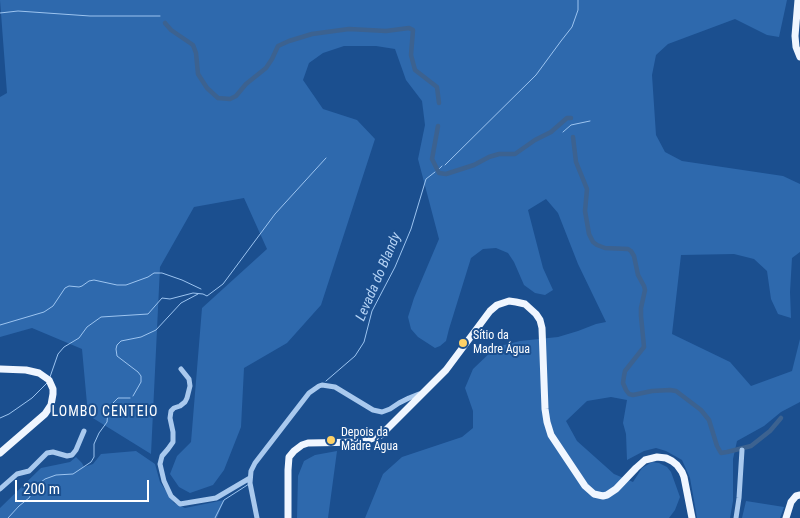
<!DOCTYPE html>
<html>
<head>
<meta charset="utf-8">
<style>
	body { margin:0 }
	#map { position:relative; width:800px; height:518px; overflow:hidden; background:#1b4f8f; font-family:"Roboto Condensed",sans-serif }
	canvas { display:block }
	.scale { position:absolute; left:15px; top:480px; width:134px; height:22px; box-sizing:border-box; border:2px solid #fff; border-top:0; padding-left:6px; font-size:15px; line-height:18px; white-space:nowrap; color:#fff; -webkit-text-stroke:4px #1b4f8f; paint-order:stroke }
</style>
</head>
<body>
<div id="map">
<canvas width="800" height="518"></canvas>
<div class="scale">200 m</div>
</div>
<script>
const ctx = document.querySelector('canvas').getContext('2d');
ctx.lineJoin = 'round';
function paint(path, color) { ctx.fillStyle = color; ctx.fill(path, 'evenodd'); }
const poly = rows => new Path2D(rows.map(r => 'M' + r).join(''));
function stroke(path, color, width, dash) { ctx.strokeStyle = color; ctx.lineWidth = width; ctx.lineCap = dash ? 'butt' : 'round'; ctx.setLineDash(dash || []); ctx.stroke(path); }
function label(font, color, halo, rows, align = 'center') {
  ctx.font = font + ' "Roboto Condensed",sans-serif'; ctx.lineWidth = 4; ctx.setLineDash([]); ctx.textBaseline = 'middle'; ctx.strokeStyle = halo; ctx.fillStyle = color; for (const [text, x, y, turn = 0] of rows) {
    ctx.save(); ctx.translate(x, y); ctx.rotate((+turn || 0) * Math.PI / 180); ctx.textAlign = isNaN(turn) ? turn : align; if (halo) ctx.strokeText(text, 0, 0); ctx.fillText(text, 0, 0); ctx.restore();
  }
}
paint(poly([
	[0,0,787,0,779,37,767,35,735,19,668,44,656,55,652,75,656,135,665,152,682,161,783,176,800,184,800,252,792,258,790,292,791,318,778,314,771,299,767,271,754,259,734,254,681,255,672,334,730,362,751,386,792,371,800,339,800,402,781,412,764,426,737,441,733,459,733,501,730,518,697,518,690,478,682,460,666,451,656,448,644,451,627,460,626,434,623,423,627,400,611,397,587,401,566,421,577,441,614,474,633,482,642,468,652,462,659,463,667,467,671,472,680,497,675,510,669,518,365,518,383,474,402,457,462,437,473,428,473,411,465,388,473,369,496,347,520,341,558,337,578,331,596,324,606,322,578,264,558,213,546,199,528,210,543,268,553,290,545,295,535,293,524,285,514,262,508,253,496,248,483,249,471,258,449,329,446,341,440,346,435,348,418,337,411,329,408,317,414,298,439,239,418,159,425,125,422,101,406,80,395,49,376,46,344,46,323,53,309,63,303,80,323,109,357,120,375,139,321,305,287,343,244,368,241,427,224,470,213,485,190,493,179,487,170,474,177,456,191,442,202,308,267,249,244,198,194,207,160,267,151,454,88,415,82,349,32,328,0,337,0,97,7,93],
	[136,451,155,464,160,482,174,503,185,508,224,500,217,518,0,518,0,508,41,468,70,462,76,457,82,463,84,467,93,464,101,454],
	[337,451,328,518,297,518,298,476,304,461,315,455],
	[746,501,784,507,780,518,742,518]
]), '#2e69ad');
stroke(poly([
	[0,13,18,11,90,16,160,16],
	[563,132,571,125,590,121],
	[445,165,536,75,561,41,572,27,578,10,578,0],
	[438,170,442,166],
	[0,325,44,312,53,306,65,288,69,286,79,287,82,286,89,281,94,280,117,285,126,285,148,277,154,273,162,273,182,280,201,289],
	[50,377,58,354,64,347,79,338,87,327,101,317,148,314,162,298,170,299,193,293,203,294,207,296,223,284,275,214,326,158],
	[326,381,355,356,364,342,372,311,395,267,411,229,426,179,435,172],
	[133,396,141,382,141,376,138,372,117,356,116,349,117,345,121,341,141,337,156,330,181,303,198,294],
	[0,418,9,414,32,398,47,383],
	[8,518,19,506,29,498,37,485,45,479,56,475,73,474,91,462,94,457,94,444,99,433,107,422,108,411,111,405,118,398,130,398],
	[215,518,224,500,249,484]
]), '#9cc4f0', 1);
stroke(poly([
	[165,23,171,30,193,45,196,53,198,74,207,88,218,98,230,99,236,96,246,84,266,68,272,59,278,46,289,41,312,34,349,29,386,31,409,28,413,30,411,55,415,70,437,87,439,103],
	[438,126,432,159,439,173,446,174,474,165,489,157,499,154,515,154,535,140,551,132,567,118,571,118],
	[573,137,576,162,587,189,585,211,589,234,593,242,597,245,605,248,628,249,631,251,634,256,638,275,644,286,645,290,641,308,641,316,644,347,625,371,624,376,623,383,626,390,629,394,633,395,652,391,670,390,676,391,701,410,709,420,717,446,721,453,727,452,751,446,770,431,781,418]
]), '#3c6290', 4.5);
stroke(poly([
	[181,369,189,379,190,386,187,398,185,402,180,406,174,408,171,411,170,418,173,432,173,442,168,449,162,456,160,464,164,481,171,496,180,504,216,498,250,478],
	[0,489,17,474,29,471,47,453,53,452,67,456,72,455,76,450,84,431],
	[257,518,250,483,251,471,255,463,309,393,319,386,322,385,335,387,373,410,382,412,390,409,399,403,409,398,419,394,422,394],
	[736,518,739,498,742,450]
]), '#a9c9ee', 5);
stroke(poly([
	[798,0,795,36,796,47,800,57],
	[0,369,26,370,39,373,49,380,53,389,53,394,51,405,45,414,0,453],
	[288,518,288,470,289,457,294,451,302,445,308,443,363,442,381,435,446,370,490,311,497,305,509,301,516,302,525,304,536,314,540,320,542,328,545,409,547,422,551,435,585,486,594,494,603,496,607,495,616,489,636,468,645,460,657,457,666,458,672,461,677,465,682,472,684,477,692,518],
	[786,518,791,502,796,496,800,495]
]), '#f0f6ff', 7);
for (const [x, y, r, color] of [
	[463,343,5,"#ffd166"],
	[331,440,5,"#ffd166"]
]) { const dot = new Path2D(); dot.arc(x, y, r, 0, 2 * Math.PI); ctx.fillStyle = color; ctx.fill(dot); stroke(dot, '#1b4f8f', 2); }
label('12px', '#fff', '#1b4f8f', [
	["Sítio da",473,336],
	["Madre Água",473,350],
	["Depois da",341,433],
	["Madre Água",341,447]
], 'left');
label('italic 14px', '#b5d3f5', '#1b4f8f', [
	["Levada do Blandy",379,277,-67]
]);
ctx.letterSpacing = '1px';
label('14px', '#fff', '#1b4f8f', [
	["LOMBO CENTEIO",105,412]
]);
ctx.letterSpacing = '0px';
</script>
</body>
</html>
